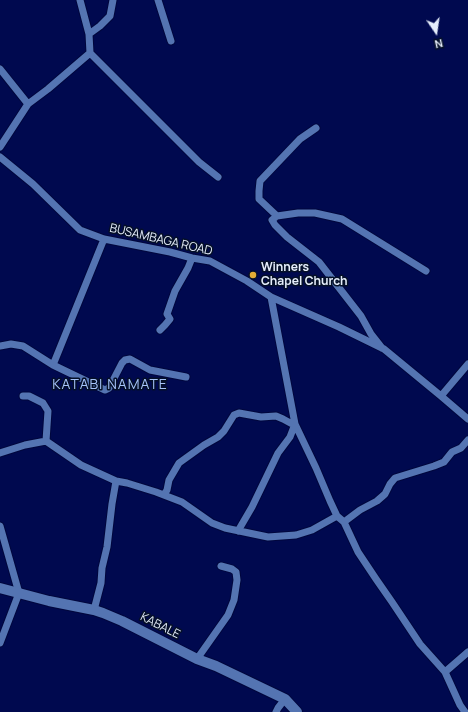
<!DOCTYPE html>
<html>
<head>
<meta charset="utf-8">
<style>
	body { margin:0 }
	#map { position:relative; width:468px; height:712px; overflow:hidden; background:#09245a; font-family:Manrope,sans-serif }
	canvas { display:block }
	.north { position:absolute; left:416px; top:12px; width:40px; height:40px; -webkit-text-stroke:3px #051028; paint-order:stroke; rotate:167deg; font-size:11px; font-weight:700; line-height:16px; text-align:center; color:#e5edfb }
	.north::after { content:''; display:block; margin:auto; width:14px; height:18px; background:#e5edfb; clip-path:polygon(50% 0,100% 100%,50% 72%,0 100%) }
</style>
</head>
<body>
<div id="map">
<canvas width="468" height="712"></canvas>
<div class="north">N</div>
</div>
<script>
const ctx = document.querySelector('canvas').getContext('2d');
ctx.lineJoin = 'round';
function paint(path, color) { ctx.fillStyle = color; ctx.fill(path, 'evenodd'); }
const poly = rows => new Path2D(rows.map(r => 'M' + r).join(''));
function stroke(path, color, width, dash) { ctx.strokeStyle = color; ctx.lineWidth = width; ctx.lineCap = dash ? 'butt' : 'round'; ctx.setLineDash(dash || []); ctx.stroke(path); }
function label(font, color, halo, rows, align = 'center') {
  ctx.font = font + ' Manrope,sans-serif'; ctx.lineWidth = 3; ctx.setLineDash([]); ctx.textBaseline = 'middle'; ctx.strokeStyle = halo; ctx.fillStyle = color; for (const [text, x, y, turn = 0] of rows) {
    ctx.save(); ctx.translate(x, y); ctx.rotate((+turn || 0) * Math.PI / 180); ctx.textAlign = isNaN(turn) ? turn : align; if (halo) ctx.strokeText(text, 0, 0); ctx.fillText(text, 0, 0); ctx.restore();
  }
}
paint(poly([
	[0,0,468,0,468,712,0,712]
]), '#00094f');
const street = poly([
	[80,0,89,34,90,53,199,162,218,177],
	[158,0,171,41],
	[89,34,100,26,110,16,113,0],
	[0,69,28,104],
	[0,147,28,104,48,89,90,53],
	[0,157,33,184,80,230,104,239,170,252,192,258,210,261,247,281,271,297,339,327,384,349,441,396,468,419],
	[277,216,259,199,259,191,260,181,300,139,316,128],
	[271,297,295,424,316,468,330,501,337,516,344,522,358,552,376,579,392,602,420,644,445,672,460,705,465,712],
	[160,330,165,325,170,319,167,314,175,291,188,268,192,258],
	[0,346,11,344,23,346,53,365,105,390,109,388,122,363,125,360,130,359,150,370,186,377],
	[382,348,371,334,361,316,319,262,287,237,275,225,272,220,277,216,298,213,315,213,342,219,426,271],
	[53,365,104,239],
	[23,396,29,396,43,403,48,411,46,441],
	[441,396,468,364],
	[0,453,25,445,46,441,81,465,116,481,127,483,156,492,182,502,212,523,225,528,268,537,296,535,312,530,337,516],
	[164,495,167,490,169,480,179,463,204,445,218,437,224,431,234,415,239,413,261,417,276,416,283,419,294,425],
	[344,522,360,510,377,501,385,494,390,484,395,478,434,466,444,462,452,452,461,448,468,440],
	[0,526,19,593,0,643],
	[238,531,252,507,278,453,290,437,295,424],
	[94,610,101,583,102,568,107,547,112,504,116,481],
	[197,659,228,615,234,600,237,580,236,572,232,569,221,566],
	[445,672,468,652],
	[276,712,278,708,285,699]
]);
const secondary = poly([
	[0,588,49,601,94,610,103,613,122,621,197,659,216,666,285,699,297,712]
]);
stroke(street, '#00073d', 9);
stroke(secondary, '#00073d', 12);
stroke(street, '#5474b2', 7);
stroke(secondary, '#5474b2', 10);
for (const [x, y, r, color] of [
	[253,275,4,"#e4ad35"]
]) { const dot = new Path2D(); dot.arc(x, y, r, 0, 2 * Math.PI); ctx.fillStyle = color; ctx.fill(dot); stroke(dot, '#051028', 1.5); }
label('12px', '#e5edfb', '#051028', [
	["BUSAMBAGA ROAD",161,240,13],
	["KABALE",160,626,27]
]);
label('bold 12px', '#e5edfb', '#051028', [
	["Winners",261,268],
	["Chapel Church",261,282]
], 'left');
ctx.letterSpacing = '1px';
label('14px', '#a5c2f8', '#051028', [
	["KATABI NAMATE",110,385]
]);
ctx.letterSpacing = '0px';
</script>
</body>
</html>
